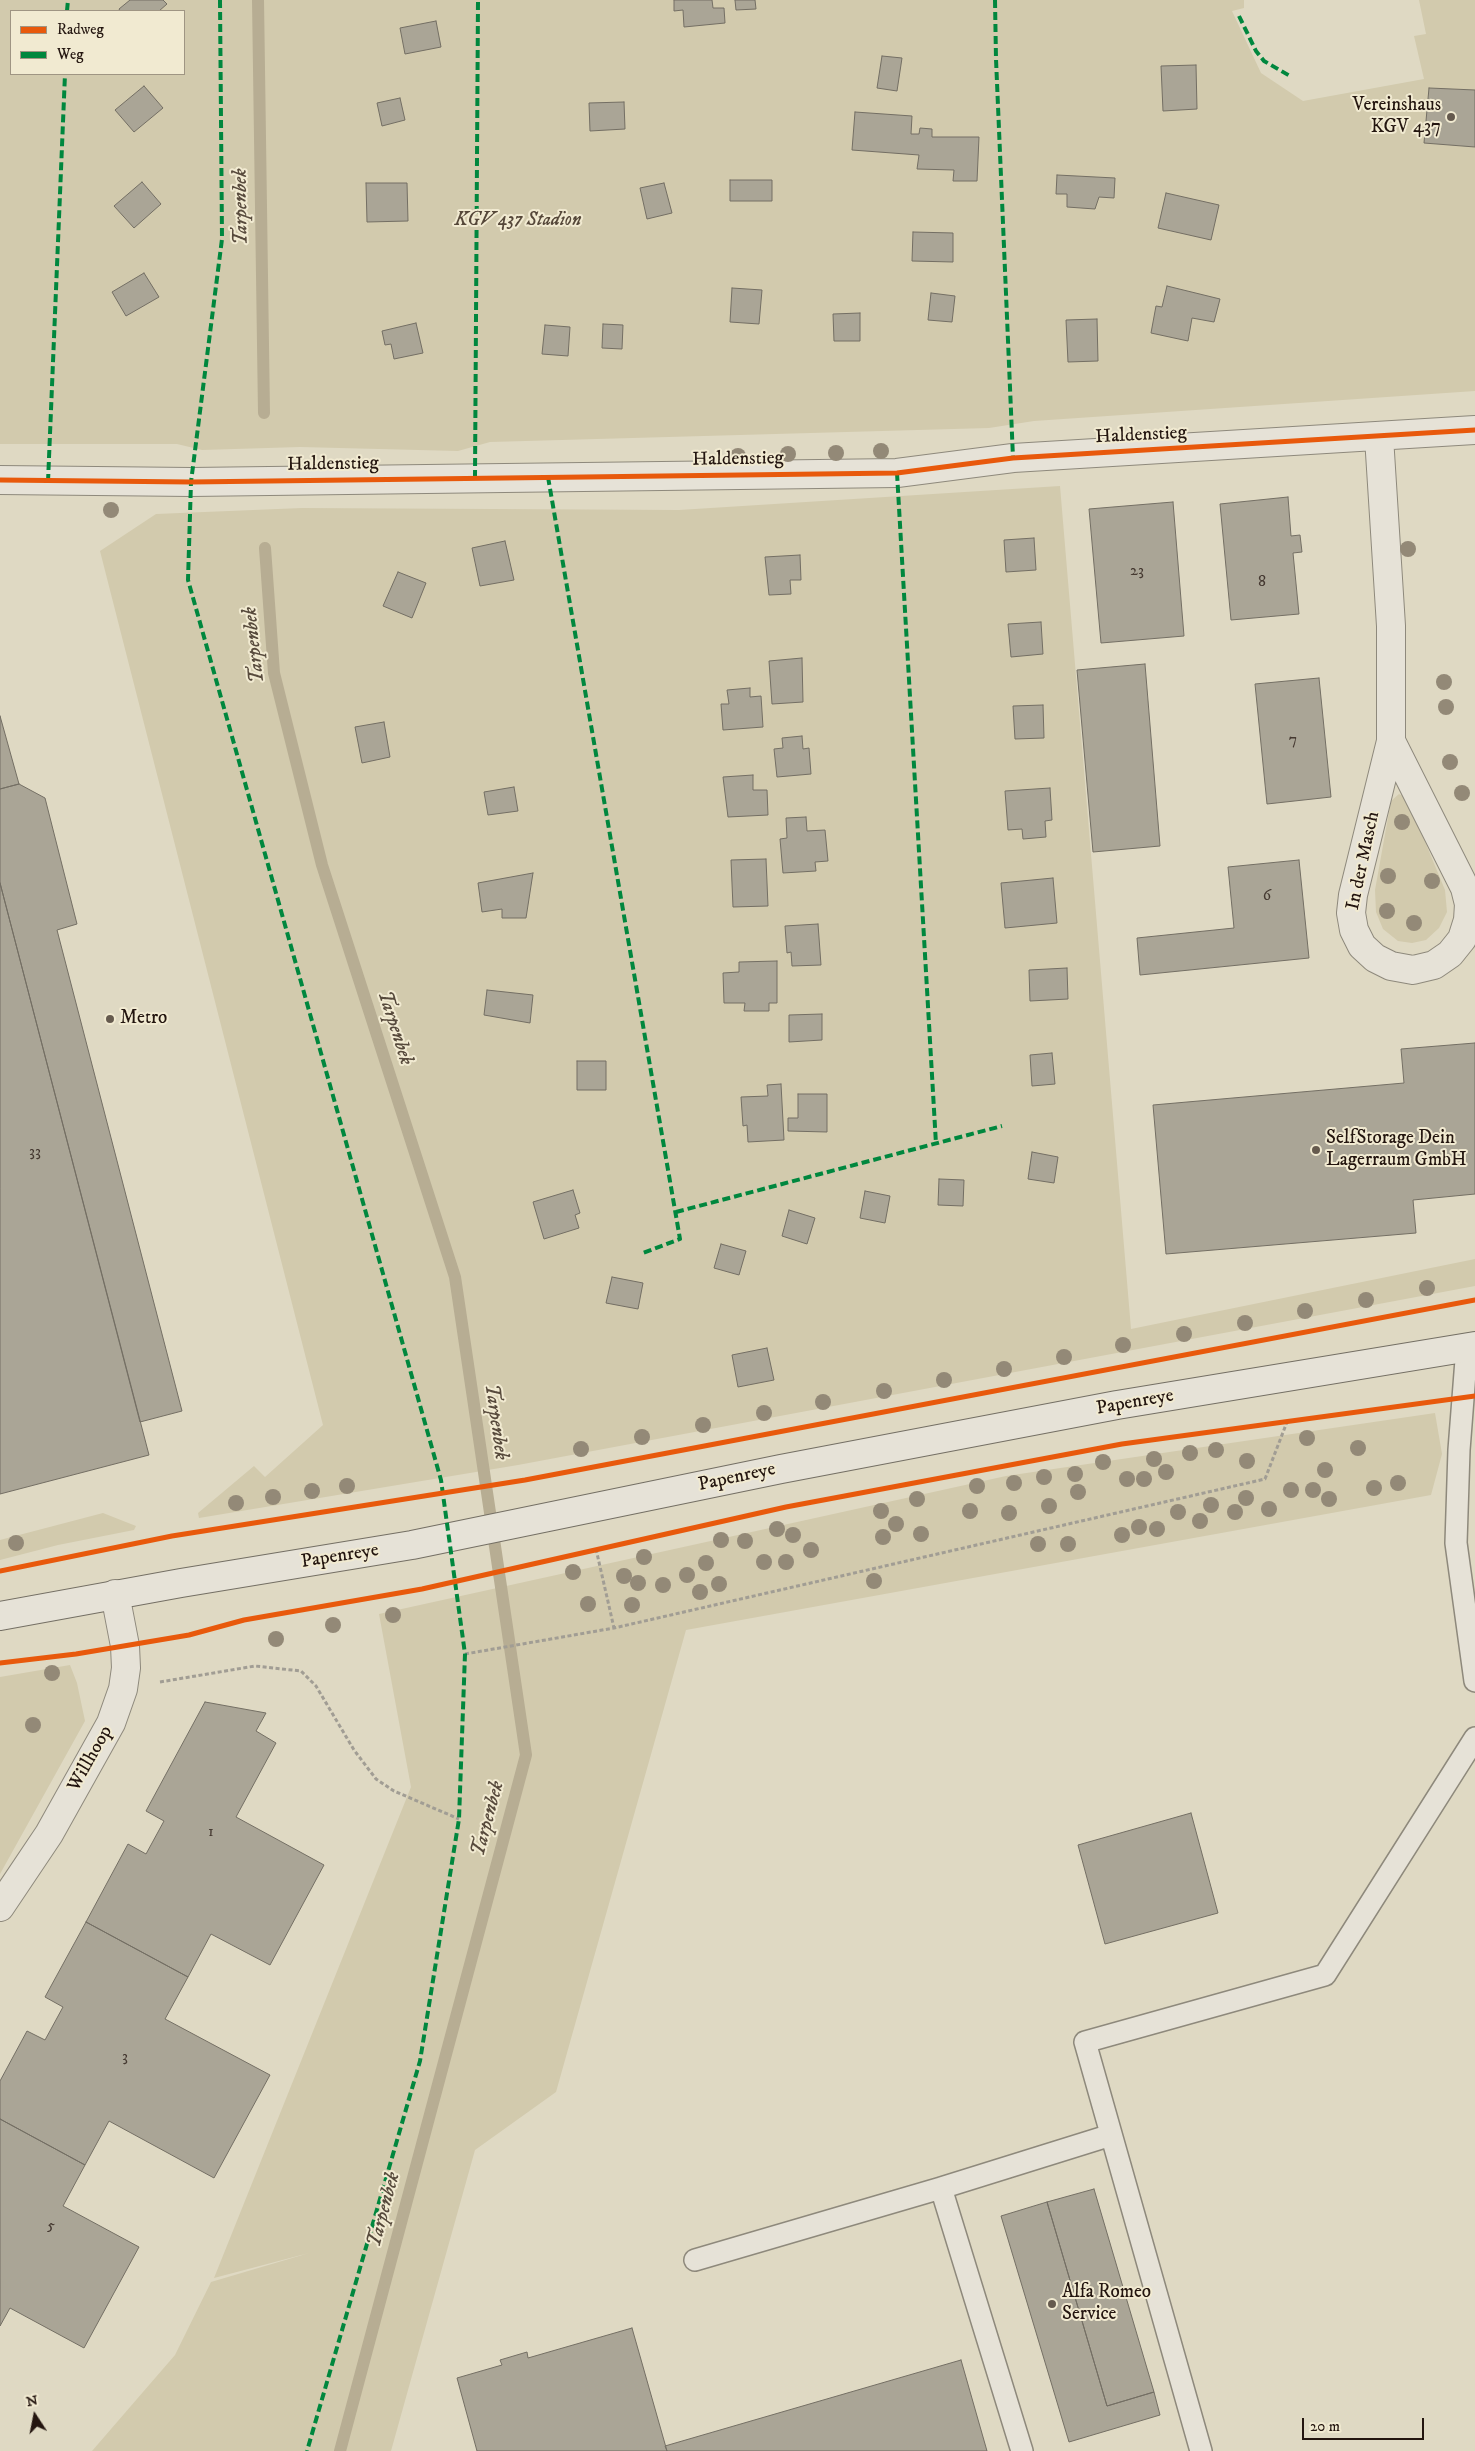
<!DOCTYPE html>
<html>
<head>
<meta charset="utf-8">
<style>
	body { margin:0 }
	#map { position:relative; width:1475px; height:2451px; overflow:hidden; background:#dfd9c3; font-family:"IM FELL DW Pica",serif }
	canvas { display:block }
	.legend { position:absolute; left:10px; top:10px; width:175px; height:65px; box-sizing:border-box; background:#f1ead1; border:1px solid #9f9583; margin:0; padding:6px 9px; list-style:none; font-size:15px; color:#23150f }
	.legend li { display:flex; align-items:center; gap:10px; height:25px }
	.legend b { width:25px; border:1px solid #9f9583 }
	.north { position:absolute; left:10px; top:2391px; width:50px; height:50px; -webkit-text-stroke:4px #f1ead1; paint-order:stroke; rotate:349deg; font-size:14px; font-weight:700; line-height:20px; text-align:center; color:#23150f }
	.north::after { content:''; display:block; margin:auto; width:18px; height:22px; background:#23150f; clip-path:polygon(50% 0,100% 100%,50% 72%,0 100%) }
	.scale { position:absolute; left:1302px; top:2418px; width:122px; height:22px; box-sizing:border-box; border:2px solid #23150f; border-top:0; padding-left:6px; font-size:15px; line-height:18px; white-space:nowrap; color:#23150f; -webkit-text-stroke:4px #f1ead1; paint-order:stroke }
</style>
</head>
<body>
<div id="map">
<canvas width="1475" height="2451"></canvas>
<ul class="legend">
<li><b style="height:6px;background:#e8590c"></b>Radweg</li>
<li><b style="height:6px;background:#00873e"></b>Weg</li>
</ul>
<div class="north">N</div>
<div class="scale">20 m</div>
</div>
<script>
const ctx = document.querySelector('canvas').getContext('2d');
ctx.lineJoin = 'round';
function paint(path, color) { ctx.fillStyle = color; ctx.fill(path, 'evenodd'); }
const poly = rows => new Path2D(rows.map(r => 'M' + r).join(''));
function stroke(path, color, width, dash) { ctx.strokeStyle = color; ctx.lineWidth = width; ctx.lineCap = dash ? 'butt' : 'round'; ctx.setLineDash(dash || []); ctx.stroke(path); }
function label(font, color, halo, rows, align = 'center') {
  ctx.font = font + ' "IM FELL DW Pica",serif'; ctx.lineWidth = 4; ctx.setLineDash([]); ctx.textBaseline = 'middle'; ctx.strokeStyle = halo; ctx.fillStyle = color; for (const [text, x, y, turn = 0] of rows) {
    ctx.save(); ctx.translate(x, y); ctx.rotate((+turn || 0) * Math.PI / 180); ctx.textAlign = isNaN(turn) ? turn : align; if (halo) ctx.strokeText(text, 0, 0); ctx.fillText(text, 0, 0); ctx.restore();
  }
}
paint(poly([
	[0,0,1244,0,1244,8,1232,11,1261,73,1303,101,1424,79,1414,36,1426,34,1419,0,1475,0,1475,391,1034,421,989,428,490,442,458,451,300,447,202,450,177,444,0,444],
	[11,11,184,11,184,74,11,74],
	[1060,486,1131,1329,1475,1259,1475,1286,518,1465,199,1518,198,1513,254,1466,265,1477,323,1425,100,551,156,514,302,508,679,510],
	[1399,794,1407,798,1445,890,1447,912,1439,928,1426,940,1412,943,1398,941,1383,929,1376,912,1375,890,1391,801],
	[1435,1413,1442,1454,1431,1495,686,1630,556,2092,475,2150,391,2451,92,2451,175,2355,211,2282,309,2253,214,2278,411,1787,379,1614,1006,1476],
	[103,1513,136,1526,134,1530,58,1545,0,1560,0,1540],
	[70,1665,77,1683,85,1721,0,1874,0,1677]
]), '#d2caad');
stroke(poly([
	[258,0,264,413],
	[265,548,274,673,322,865,455,1277,526,1755,340,2451]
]), '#b7ad93', 12);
const building = poly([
	[130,0,163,0,167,4,159,11,120,11,119,9,130,0],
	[674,0,712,0,713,8,724,8,725,23,684,27,683,10,674,11,674,0],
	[735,0,755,0,756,9,736,10,735,0],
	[436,21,441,47,405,54,400,28,436,21],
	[882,56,902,58,897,91,877,88,882,56],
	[1196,65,1197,109,1163,111,1161,66,1196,65],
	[144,86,163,108,134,132,115,110,144,86],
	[1429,88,1475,90,1475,147,1424,143,1429,88],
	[400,98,405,120,382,126,377,103,400,98],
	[624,102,625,129,590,131,589,103,624,102],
	[855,112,912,116,911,134,919,134,920,128,932,129,932,137,979,137,977,181,953,181,954,170,917,169,919,155,852,150,855,112],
	[1057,175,1115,178,1114,198,1099,197,1095,209,1067,207,1067,194,1056,194,1057,175],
	[730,180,772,180,772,201,730,201,730,180],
	[142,182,161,204,134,228,114,206,142,182],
	[366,183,407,183,408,221,367,222,366,183],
	[664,183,672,213,647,219,640,188,664,183],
	[1166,193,1219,205,1211,240,1158,228,1166,193],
	[913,232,953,233,953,262,912,261,913,232],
	[144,273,159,297,126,316,112,292,144,273],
	[1167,286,1220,299,1214,322,1192,318,1188,341,1151,333,1156,306,1162,307,1167,286],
	[732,288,762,290,759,324,730,322,732,288],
	[931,293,955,296,952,322,928,320,931,293],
	[860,313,860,341,834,341,833,314,860,313],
	[1097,319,1098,361,1068,362,1066,320,1097,319],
	[416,323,423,353,394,359,391,344,385,345,382,331,416,323],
	[603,324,623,325,622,349,602,348,603,324],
	[545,325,570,327,568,356,542,354,545,325],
	[1288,497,1291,536,1300,535,1302,552,1293,553,1299,614,1231,620,1220,504,1288,497],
	[1173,502,1184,636,1101,643,1089,509,1173,502],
	[1034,538,1036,570,1006,572,1004,540,1034,538],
	[505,541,514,580,480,586,472,548,505,541],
	[800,555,801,580,790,580,791,594,769,595,765,557,800,555],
	[398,572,426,583,412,618,383,606,398,572],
	[1041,622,1043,654,1011,657,1008,624,1041,622],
	[802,658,803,702,772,704,769,661,802,658],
	[1145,664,1160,846,1093,852,1077,670,1145,664],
	[1319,678,1331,797,1267,804,1255,684,1319,678],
	[750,688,750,697,761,696,763,727,723,730,721,704,729,704,727,690,750,688],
	[1043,705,1044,738,1015,739,1013,706,1043,705],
	[0,716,19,784,0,789,0,716],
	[384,722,390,757,362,763,355,727,384,722],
	[802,736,803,749,809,748,811,774,777,777,774,749,783,748,782,738,802,736],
	[753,775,753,790,767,790,768,815,728,817,723,777,753,775],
	[19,784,45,798,77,924,57,930,182,1411,140,1422,0,883,0,789,19,784],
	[514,787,518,811,488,815,484,792,514,787],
	[1050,788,1052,820,1045,821,1046,837,1023,839,1022,829,1008,830,1005,791,1050,788],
	[806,817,807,831,825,830,828,861,815,862,816,871,783,873,780,839,787,838,786,818,806,817],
	[766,859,768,906,733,907,731,860,766,859],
	[1299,860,1309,958,1140,975,1137,938,1234,928,1228,867,1299,860],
	[533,873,526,918,502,918,502,909,482,912,478,883,533,873],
	[1053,878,1057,923,1005,928,1001,883,1053,878],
	[0,883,149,1455,0,1494,0,883],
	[818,924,821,965,792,966,791,952,787,953,785,926,818,924],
	[777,961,777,1003,769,1003,769,1011,744,1011,745,1003,724,1003,723,973,739,972,739,962,777,961],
	[1067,968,1068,999,1030,1001,1029,970,1067,968],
	[487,990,533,995,530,1023,484,1015,487,990],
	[822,1014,822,1040,789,1042,789,1015,822,1014],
	[1475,1043,1475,1194,1413,1200,1416,1233,1166,1254,1153,1105,1404,1083,1401,1049,1475,1043],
	[1052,1053,1055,1084,1032,1086,1030,1055,1052,1053],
	[577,1061,606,1061,606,1090,577,1090,577,1061],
	[781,1084,784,1140,748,1142,747,1125,743,1126,741,1097,768,1096,767,1085,781,1084],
	[798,1094,827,1094,827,1132,788,1131,788,1118,798,1118,798,1094],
	[1032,1152,1058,1157,1054,1183,1028,1179,1032,1152],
	[939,1179,964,1180,963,1206,938,1205,939,1179],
	[573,1190,580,1213,575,1215,579,1228,544,1239,533,1202,573,1190],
	[865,1191,890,1196,885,1223,860,1218,865,1191],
	[789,1210,815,1218,807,1244,782,1236,789,1210],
	[721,1244,746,1251,739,1275,714,1268,721,1244],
	[612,1277,643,1283,638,1309,606,1303,612,1277],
	[767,1348,774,1380,738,1387,732,1355,767,1348],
	[205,1702,266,1713,256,1731,276,1743,236,1817,324,1865,270,1965,211,1934,188,1977,86,1922,128,1844,146,1854,164,1821,146,1811,205,1702],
	[1191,1813,1218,1913,1105,1944,1078,1845,1191,1813],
	[86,1922,188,1977,165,2019,270,2075,214,2178,109,2121,85,2165,0,2119,0,2081,27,2031,45,2040,63,2007,45,1997,86,1922],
	[0,2119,85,2165,63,2206,139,2247,84,2348,10,2308,0,2326,0,2119],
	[1094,2189,1154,2392,1107,2406,1047,2202,1094,2189],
	[1047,2202,1107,2406,1154,2392,1160,2415,1069,2442,1001,2216,1047,2202],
	[632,2328,667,2451,477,2451,457,2378,502,2365,500,2360,527,2352,528,2358,632,2328],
	[961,2360,987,2451,667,2451,665,2446,961,2360]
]);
paint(building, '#aaa596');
stroke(building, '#746f64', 1);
const service = poly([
	[1467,1347,1459,1450,1456,1543,1475,1681],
	[695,2260,941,2188],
	[1022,2451,941,2188,1111,2135],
	[1201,2451,1085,2042,1325,1975,1475,1738]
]);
const minor = poly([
	[1379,437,1391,626,1391,741,1353,895,1351,913,1354,930,1362,946,1375,958,1391,966,1413,970,1434,965,1450,954,1462,939,1468,920,1469,904,1465,888,1391,741],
	[0,480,191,482,897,473,1013,458,1475,430],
	[0,1907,49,1834,111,1723,123,1689,126,1668,125,1646,115,1594]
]);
const secondary = poly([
	[0,1616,181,1583,412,1545,781,1469,1117,1405,1475,1346]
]);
stroke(service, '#8e897c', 24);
stroke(minor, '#8e897c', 30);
stroke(secondary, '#746f64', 30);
stroke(poly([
	[596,1549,614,1628],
	[465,1654,614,1628,1265,1479,1287,1422],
	[160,1682,255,1666,301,1671,316,1686,354,1750,376,1779,394,1791,459,1819]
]), '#a19d94', 3, [4, 2.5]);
stroke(service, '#e6e2d7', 21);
stroke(minor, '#e6e2d7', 28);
stroke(secondary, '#e6e2d7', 28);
stroke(poly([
	[220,0,222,239,191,482,188,580,441,1480,465,1654,459,1819,420,2061,307,2451],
	[995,0,996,59,1013,458],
	[67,11,68,0],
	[1239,16,1256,51,1264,61,1290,76],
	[897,473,936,1144],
	[548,477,680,1239,643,1253],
	[475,478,478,0],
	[48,482,65,74],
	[676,1212,1002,1126]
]), '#00873e', 4, [8, 4]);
stroke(poly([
	[0,480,191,482,897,473,1013,458,1475,430],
	[0,1571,172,1536,525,1480,1475,1300],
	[0,1663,76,1654,189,1635,244,1620,422,1589,786,1507,1122,1444,1475,1396]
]), '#e8590c', 5);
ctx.fillStyle = '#938977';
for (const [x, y] of [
	[881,451],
	[836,453],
	[788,454],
	[738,456],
	[111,510],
	[1408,549],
	[1444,682],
	[1446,707],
	[1450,762],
	[1462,793],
	[1402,822],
	[1388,876],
	[1432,881],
	[1387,911],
	[1414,923],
	[1427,1288],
	[1366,1300],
	[1305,1311],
	[1245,1323],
	[1184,1334],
	[1123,1345],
	[1064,1357],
	[1004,1369],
	[944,1380],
	[884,1391],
	[823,1402],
	[764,1413],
	[703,1425],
	[642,1437],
	[1307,1438],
	[1358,1448],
	[581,1449],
	[1216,1450],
	[1190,1453],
	[1154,1459],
	[1247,1461],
	[1103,1462],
	[1325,1470],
	[1166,1472],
	[1075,1474],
	[1044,1477],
	[1127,1479],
	[1144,1479],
	[1014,1483],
	[1398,1483],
	[347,1486],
	[977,1486],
	[1374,1488],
	[1291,1490],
	[1313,1490],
	[312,1491],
	[1078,1492],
	[273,1497],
	[1246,1498],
	[917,1499],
	[1329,1499],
	[236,1503],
	[1211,1505],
	[1049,1506],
	[1269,1509],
	[881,1511],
	[970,1511],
	[1178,1512],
	[1235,1512],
	[1009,1513],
	[1200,1521],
	[896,1524],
	[1139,1527],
	[777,1529],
	[1157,1529],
	[921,1534],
	[793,1535],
	[1122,1535],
	[883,1537],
	[721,1540],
	[745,1541],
	[16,1543],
	[1038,1544],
	[1068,1544],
	[811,1550],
	[644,1557],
	[764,1562],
	[786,1562],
	[706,1563],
	[573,1572],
	[687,1575],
	[624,1576],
	[874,1581],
	[638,1583],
	[719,1584],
	[663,1585],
	[700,1592],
	[588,1604],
	[632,1605],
	[393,1615],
	[333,1625],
	[276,1639],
	[52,1673],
	[33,1725]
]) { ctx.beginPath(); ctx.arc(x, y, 8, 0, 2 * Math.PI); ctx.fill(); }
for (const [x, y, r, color] of [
	[1451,117,5,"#655a4e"],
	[110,1019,5,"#655a4e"],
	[1316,1150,5,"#655a4e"],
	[1052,2304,5,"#655a4e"]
]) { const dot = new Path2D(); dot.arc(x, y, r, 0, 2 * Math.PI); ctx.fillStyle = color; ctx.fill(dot); stroke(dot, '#f1ead1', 2); }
label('16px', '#453931', null, [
	["23",1137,572],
	["8",1262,583],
	["7",1293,741],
	["6",1267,897],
	["33",35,1153],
	["1",211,1833],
	["3",125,2058],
	["5",51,2227]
]);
label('19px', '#23150f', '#f1ead1', [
	["Vereinshaus",1441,106,"right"],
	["KGV 437",1441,128,"right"],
	["Metro",120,1019],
	["SelfStorage Dein",1326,1139],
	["Lagerraum GmbH",1326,1161],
	["Alfa Romeo",1062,2293],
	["Service",1062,2315]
], 'left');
label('italic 19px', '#554739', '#f1ead1', [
	["KGV 437 Stadion",518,221]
]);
label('19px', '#23150f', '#f1ead1', [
	["Haldenstieg",1141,436,-3],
	["Haldenstieg",738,460,-1],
	["Haldenstieg",333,465,-1],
	["In der Masch",1364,861,-78],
	["Papenreye",1135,1403,-10],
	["Papenreye",737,1478,-12],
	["Papenreye",340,1557,-9],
	["Willhoop",91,1759,-61]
]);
label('italic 20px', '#574a3c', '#f1ead1', [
	["Tarpenbek",242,207,-91],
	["Tarpenbek",255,645,-96],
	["Tarpenbek",394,1028,72],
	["Tarpenbek",495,1422,82],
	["Tarpenbek",489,1819,-75],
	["Tarpenbek",385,2210,-75]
]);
</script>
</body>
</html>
